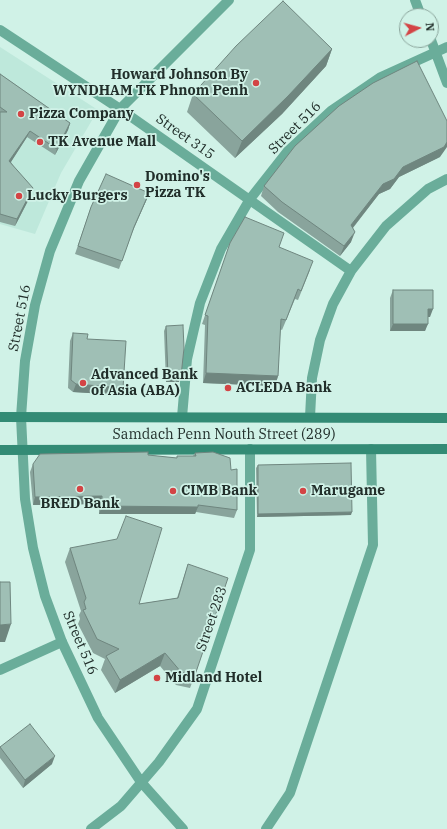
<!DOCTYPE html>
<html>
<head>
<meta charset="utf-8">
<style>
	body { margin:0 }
	#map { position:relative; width:447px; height:829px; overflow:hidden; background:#d0f2e7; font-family:"IBM Plex Serif",serif }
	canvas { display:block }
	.north { position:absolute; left:399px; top:8px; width:40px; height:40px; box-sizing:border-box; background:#d0f2e7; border:1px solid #8aa49b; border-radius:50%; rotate:84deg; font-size:11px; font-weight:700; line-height:16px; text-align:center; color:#212e2a }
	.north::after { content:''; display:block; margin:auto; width:14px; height:18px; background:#d34445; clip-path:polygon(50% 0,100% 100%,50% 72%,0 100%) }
</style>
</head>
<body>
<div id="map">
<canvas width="447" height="829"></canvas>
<div class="north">N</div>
</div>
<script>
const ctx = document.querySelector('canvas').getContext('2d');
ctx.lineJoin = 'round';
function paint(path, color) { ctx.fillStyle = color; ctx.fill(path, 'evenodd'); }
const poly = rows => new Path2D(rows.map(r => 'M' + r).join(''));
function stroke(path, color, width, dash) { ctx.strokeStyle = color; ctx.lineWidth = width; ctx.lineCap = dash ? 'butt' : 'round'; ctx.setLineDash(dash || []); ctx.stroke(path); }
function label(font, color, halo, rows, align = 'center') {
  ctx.font = font + ' "IBM Plex Serif",serif'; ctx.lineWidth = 3.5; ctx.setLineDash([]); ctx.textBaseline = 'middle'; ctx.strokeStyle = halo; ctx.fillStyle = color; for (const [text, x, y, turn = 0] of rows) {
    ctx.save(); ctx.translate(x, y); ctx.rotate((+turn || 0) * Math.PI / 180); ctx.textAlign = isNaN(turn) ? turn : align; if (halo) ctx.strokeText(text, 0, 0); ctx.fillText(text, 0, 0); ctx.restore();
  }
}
paint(poly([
	[0,47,98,110,61,173,35,234,0,224]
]), '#bee8db');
stroke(poly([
	[415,0,421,16],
	[431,40,447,83],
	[120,109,351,271],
	[182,417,187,359,200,303,221,249,250,199,287,152,331,111,381,77,447,47],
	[310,417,312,378,320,340,333,304,351,271,386,226,428,189,447,179],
	[0,670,62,642],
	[266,829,290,793,373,545,371,449]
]), '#6aad9a', 10);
stroke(poly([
	[0,30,120,109],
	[91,829,121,806,159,762,197,709,250,550,250,449],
	[183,829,141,782,98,718,62,642,45,596,33,548,25,499,21,417,25,361,35,305,50,251,79,181,120,109,229,0]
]), '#6aad9a', 10);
stroke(poly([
	[0,417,447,418],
	[0,450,447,449]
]), '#338b75', 10);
paint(poly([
	[332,49,326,66,282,114,235,158,187,112,193,94],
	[0,74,70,123,68,130,55,155,27,137,11,162,31,195,15,226,0,222],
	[440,157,399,177,390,189,379,194,353,228,351,242,340,256,278,212,261,196,264,186],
	[149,193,146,201,132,233,119,269,75,254,91,207],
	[230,243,279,247,310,270,298,300,295,299,282,330,280,329,278,376,275,386,203,383,205,325,202,324],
	[393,290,430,317,428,317,425,331,390,331,390,298],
	[166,326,179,382,166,382,164,331],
	[73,333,87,339,123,388,120,395,73,392,68,388,70,341],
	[195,453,237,510,234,518,196,512,195,514,99,514,99,504,33,505,30,472,33,464,148,455,176,458,193,456],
	[258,465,351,515,257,517,256,468],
	[70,548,139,604,177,598,188,564,195,675,190,688,176,685,160,666,115,693,101,670,105,659,93,653,78,624,80,619,79,615,81,611,65,562],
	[0,747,52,764,23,788,0,758]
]), '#89a49c');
paint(poly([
	[332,49,326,66,282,114,235,158,242,141],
	[70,123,68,130,55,155,57,149],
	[30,131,27,137,7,168,9,161],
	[447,142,447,147,440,157,399,177,390,189,379,194,347,235,351,225,383,184,403,167],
	[33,188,31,195,15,226,17,219],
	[149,193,146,201,131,234,134,227],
	[355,232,351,242,340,256,344,246],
	[428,309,433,309,430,317,425,317],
	[393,324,428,324,425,331,390,331],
	[206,373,278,376,275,386,203,383],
	[181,376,179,382,166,382,168,377],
	[76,384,123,388,120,395,73,392],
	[102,496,99,504,33,505,35,497],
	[102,506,198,507,195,514,99,514],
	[352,512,351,515,257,517,258,514],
	[11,624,5,642,0,642,0,625],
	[165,653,160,666,115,693,120,680],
	[55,756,52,764,23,788,25,780]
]), '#6f867f');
const building = poly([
	[283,1,332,49,288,96,242,141,193,94,236,46,283,1],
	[417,61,447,121,447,142,444,147,403,167,394,179,383,184,351,225,355,232,344,246,282,202,264,186,295,146,339,106,373,83,417,61],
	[0,74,70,123,57,149,30,131,9,161,33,188,17,219,0,214,0,112,7,112,0,107,0,74],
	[106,174,149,193,134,227,122,261,78,246,91,207,106,174],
	[245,217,284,233,279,247,313,261,301,291,298,289,286,320,281,319,278,376,206,373,208,316,205,315,230,243,245,217],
	[393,290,433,290,433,309,428,309,428,324,393,324,393,290],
	[183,325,184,348,181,376,168,377,166,326,183,325],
	[73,333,88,334,87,339,126,341,123,388,76,384,71,380,73,333],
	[148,452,148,455,177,458,177,456,196,456,195,453,213,452,230,458,231,470,237,469,237,510,198,505,198,507,102,506,102,496,35,497,33,464,40,454,148,452],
	[351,463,352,512,258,514,258,465,351,463],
	[126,516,162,528,139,604,178,598,188,564,228,578,195,675,181,672,165,653,120,680,106,656,119,649,97,639,83,610,86,609,84,602,86,598,70,548,117,539,126,516],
	[0,582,10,582,11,624,0,625,0,582],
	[30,724,55,756,25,780,0,747,30,724]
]);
paint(building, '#9fbfb5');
stroke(building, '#6f867f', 1);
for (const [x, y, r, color] of [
	[256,83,4,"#d34445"],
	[21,114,4,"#d34445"],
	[40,142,4,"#d34445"],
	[137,185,4,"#d34445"],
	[19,196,4,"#d34445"],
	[83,383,4,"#d34445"],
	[228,388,4,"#d34445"],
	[80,489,4,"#d34445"],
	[173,491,4,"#d34445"],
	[303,491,4,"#d34445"],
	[157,678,4,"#d34445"]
]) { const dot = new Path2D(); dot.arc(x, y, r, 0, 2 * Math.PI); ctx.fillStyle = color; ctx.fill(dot); stroke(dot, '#d0f2e7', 1.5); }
label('bold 14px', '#212e2a', '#d0f2e7', [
	["Howard Johnson By",248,75,"right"],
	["WYNDHAM TK Phnom Penh",248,91,"right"],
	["Pizza Company",29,114],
	["TK Avenue Mall",48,142],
	["Domino's",145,177],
	["Pizza TK",145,193],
	["Lucky Burgers",27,196],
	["Advanced Bank",91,375],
	["of Asia (ABA)",91,391],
	["ACLEDA Bank",236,388],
	["CIMB Bank",181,491],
	["Marugame",311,491],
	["BRED Bank",80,504,"center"],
	["Midland Hotel",165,678]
], 'left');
label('14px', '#212e2a', '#d0f2e7', [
	["Street 516",295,128,-45],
	["Street 315",185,137,35],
	["Street 516",20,318,-79],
	["Samdach Penn Nouth Street (289)",224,435],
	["Street 283",212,619,-71],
	["Street 516",80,643,67]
]);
</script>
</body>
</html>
